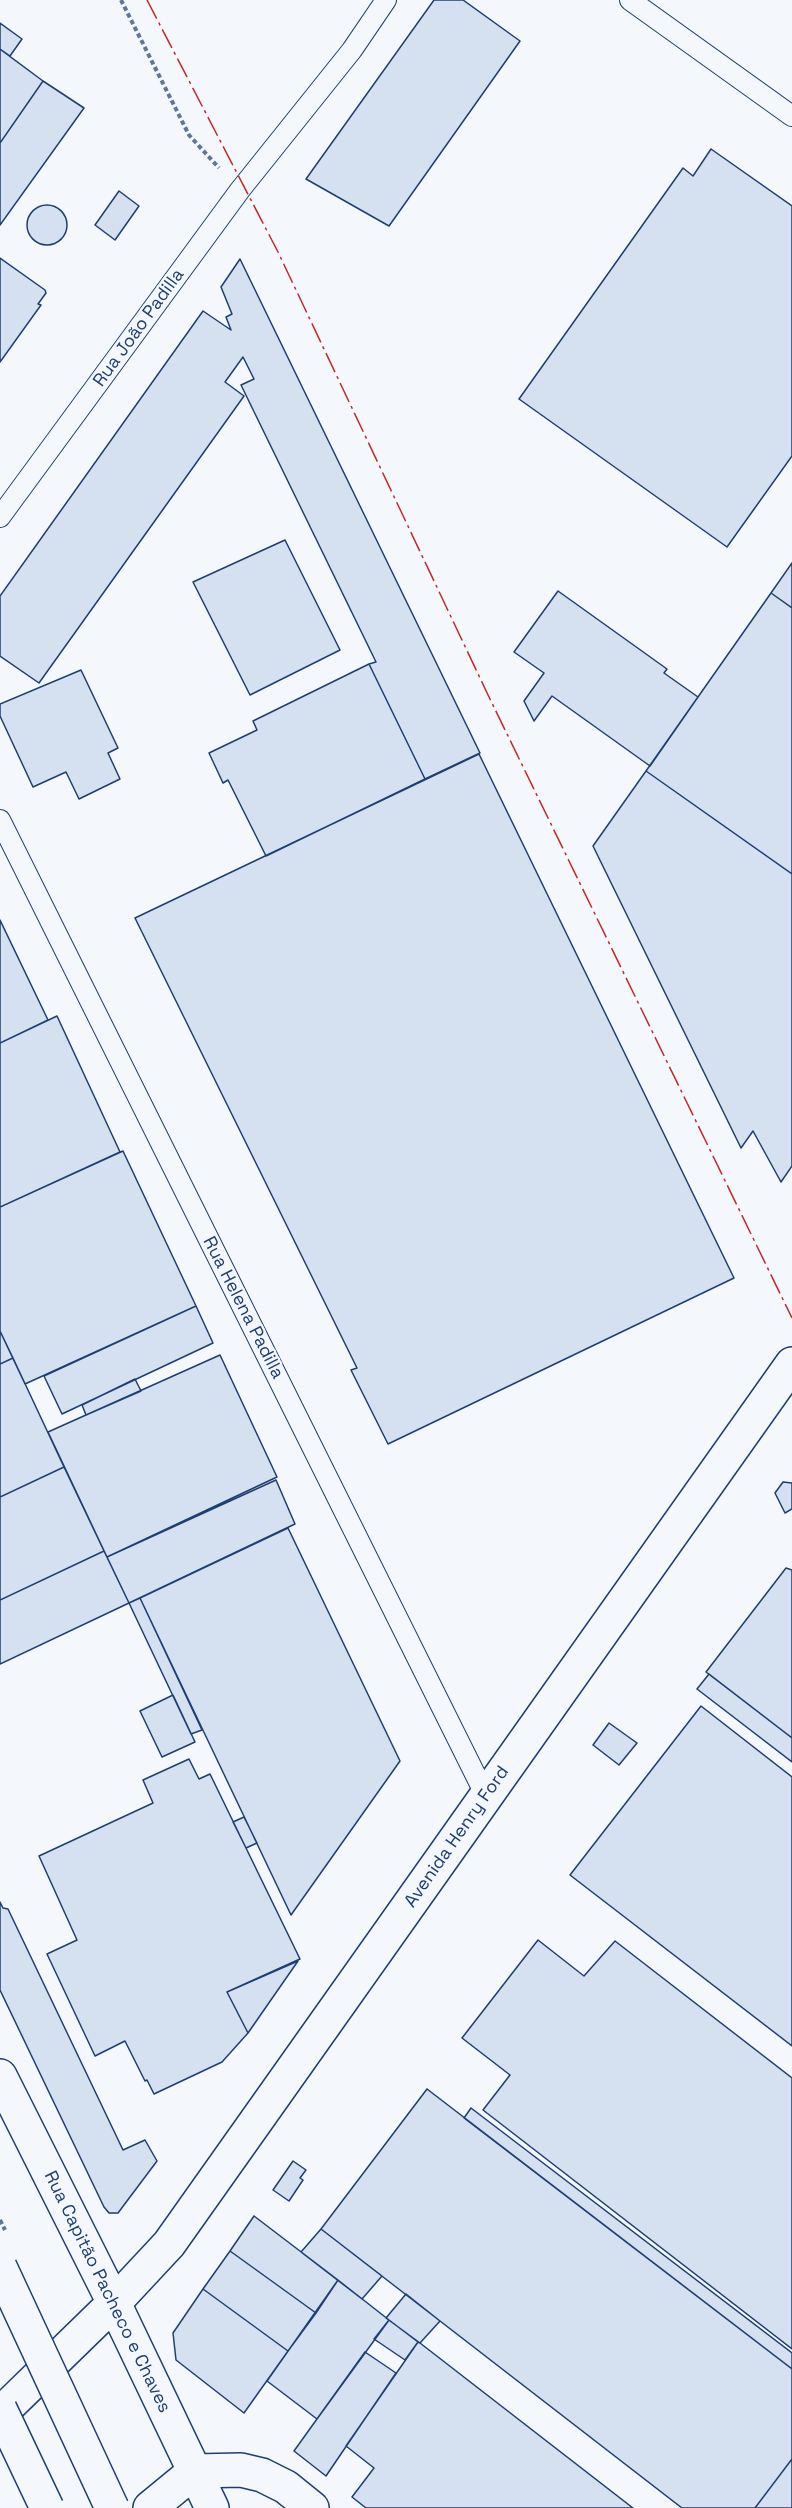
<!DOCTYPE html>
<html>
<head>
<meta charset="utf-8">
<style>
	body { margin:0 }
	canvas { display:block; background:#f4f7fb }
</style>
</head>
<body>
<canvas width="792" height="2508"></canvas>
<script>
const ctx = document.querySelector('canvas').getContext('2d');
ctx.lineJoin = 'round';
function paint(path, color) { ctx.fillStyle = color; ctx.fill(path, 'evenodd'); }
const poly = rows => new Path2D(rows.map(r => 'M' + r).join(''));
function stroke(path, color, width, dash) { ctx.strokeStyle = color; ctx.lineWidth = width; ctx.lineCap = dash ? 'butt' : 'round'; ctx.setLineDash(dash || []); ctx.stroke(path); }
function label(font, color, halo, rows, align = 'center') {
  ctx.font = font + ' "Space Grotesk",sans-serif'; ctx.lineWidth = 4.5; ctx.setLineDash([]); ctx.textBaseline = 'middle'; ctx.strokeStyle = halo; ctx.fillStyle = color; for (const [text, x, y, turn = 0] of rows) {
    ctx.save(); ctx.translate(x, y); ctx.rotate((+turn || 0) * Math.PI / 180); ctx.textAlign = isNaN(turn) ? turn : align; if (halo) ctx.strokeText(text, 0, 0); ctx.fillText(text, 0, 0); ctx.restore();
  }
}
const building = poly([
	[434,0,463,0,520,41,389,226,306,179,434,0],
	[0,23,22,39,10,56,0,49,0,23],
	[0,49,43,81,0,143,0,49],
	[43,81,84,108,0,225,0,143,43,81],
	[711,149,792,206,792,456,727,547,519,399,683,168,693,176,711,149],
	[119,191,139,206,115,240,95,225,119,191],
	'27 225a20 20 0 1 1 40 0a20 20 0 1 1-40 0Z',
	[0,258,45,290,46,293,38,304,41,305,0,362,0,258],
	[240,259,480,753,425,779,369,664,376,662,241,385,254,379,243,357,225,382,244,396,39,683,0,656,0,596,203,311,231,330,226,317,232,314,221,287,240,259],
	[285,540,340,650,250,695,193,582,285,540],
	[792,563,792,608,771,593,792,563],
	[558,591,667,669,664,673,698,697,650,766,552,696,534,721,524,701,544,673,514,652,558,591],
	[771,593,792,608,792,874,646,771,771,593],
	[369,664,425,779,266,856,228,780,223,783,209,753,257,730,253,721,369,664],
	[81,670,118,748,108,753,120,779,79,799,66,772,33,787,0,716,0,704,81,670],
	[479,754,734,1278,388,1444,351,1370,357,1368,135,918,479,754],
	[646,771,792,874,792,1166,781,1182,753,1131,741,1148,593,846,646,771],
	[0,920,48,1020,0,1043,0,920],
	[57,1016,120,1152,0,1207,0,1043,57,1016],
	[123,1151,196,1306,25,1384,0,1331,0,1207,123,1151],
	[196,1306,213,1343,62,1414,44,1376,196,1306],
	[0,1331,13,1358,0,1364,0,1331],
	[220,1355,277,1477,107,1557,48,1432,220,1355],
	[13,1358,64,1467,0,1497,0,1364,13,1358],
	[135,1379,141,1391,86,1415,82,1405,135,1379],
	[64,1467,104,1551,0,1600,0,1497,64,1467],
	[276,1480,295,1524,129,1603,107,1557,276,1480],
	[783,1482,792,1483,792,1509,785,1513,775,1493,783,1482],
	[288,1528,400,1761,291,1915,140,1598,288,1528],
	[104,1551,129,1603,0,1664,0,1600,104,1551],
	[786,1568,792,1570,792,1738,706,1672,786,1568],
	[140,1598,202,1730,191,1734,129,1603,140,1598],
	[709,1674,792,1738,792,1762,697,1689,709,1674],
	[173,1695,195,1742,162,1757,140,1711,173,1695],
	[701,1706,792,1777,792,2046,570,1875,701,1706],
	[609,1723,637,1743,619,1765,593,1745,609,1723],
	[189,1759,199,1779,210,1774,300,1959,227,1992,248,2033,222,2062,154,2094,147,2080,145,2081,125,2041,95,2056,47,1954,77,1940,39,1856,153,1803,143,1780,189,1759],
	[244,1817,257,1843,246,1848,233,1822,244,1817],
	[0,1902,3,1908,8,1909,123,2150,145,2140,157,2161,118,2213,109,2213,104,2207,0,1990,0,1902],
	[538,1940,584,1976,615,1941,792,2078,792,2349,483,2110,510,2075,462,2038,538,1940],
	[298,1961,248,2033,227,1992,298,1961],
	[427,2089,792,2369,792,2459,755,2508,682,2508,321,2229,427,2089],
	[471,2108,792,2353,792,2369,464,2118,471,2108],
	[293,2161,306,2170,300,2178,303,2180,289,2201,273,2190,293,2161],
	[254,2216,338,2280,316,2313,230,2251,254,2216],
	[321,2229,382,2276,362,2299,301,2252,321,2229],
	[230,2251,316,2313,288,2351,203,2289,230,2251],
	[338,2280,389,2320,317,2419,267,2381,338,2280],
	[203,2289,288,2351,244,2413,176,2360,173,2333,203,2289],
	[406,2294,440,2321,420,2343,386,2318,406,2294],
	[389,2320,418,2342,405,2360,374,2339,389,2320],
	[418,2342,420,2343,633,2508,366,2508,352,2497,374,2468,346,2446,418,2342],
	[365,2352,396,2373,326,2476,294,2451,365,2352],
	[792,2459,792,2508,755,2508,792,2459]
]);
paint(building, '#d5e0f0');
stroke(building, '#1d3f73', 1.5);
const lane = poly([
	[630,0,792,116],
	[0,517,240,190,352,50,386,0],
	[0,820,486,1796]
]);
const street = poly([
	[114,2303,169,2244,792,1364],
	[195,2471,241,2470,262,2475,286,2487,312,2508]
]);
const secondary = poly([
	[0,2076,114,2303,212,2508],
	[0,2414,114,2303],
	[150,2508,195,2471]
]);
stroke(lane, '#1d3f73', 22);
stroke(street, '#1d3f73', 36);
stroke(secondary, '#1d3f73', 36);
stroke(poly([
	[121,0,189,135,219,168]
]), '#5e769c', 4, [4.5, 3]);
stroke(lane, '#f4f7fb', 20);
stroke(street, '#f4f7fb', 33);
stroke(secondary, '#f4f7fb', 33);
const secondaryBridge = poly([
	[0,2267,112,2508],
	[0,2409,47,2508]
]);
stroke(secondaryBridge, '#1d3f73', 36, []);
stroke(poly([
	[0,2220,5,2230]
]), '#5e769c', 4, [4.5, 3]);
stroke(secondaryBridge, '#f4f7fb', 33);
stroke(poly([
	[147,0,278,252,489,697,792,1318]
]), '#c62828', 1.5, [21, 4.5, 3, 4.5]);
label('18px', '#1d3f73', '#f4f7fb', [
	["Rua João Padilla",139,328,-54],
	["Rua Helena Padilla",243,1308,63],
	["Avenida Henry Ford",457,1837,-55],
	["Rua Capitão Pacheco e Chaves",107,2292,64]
]);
</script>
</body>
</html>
